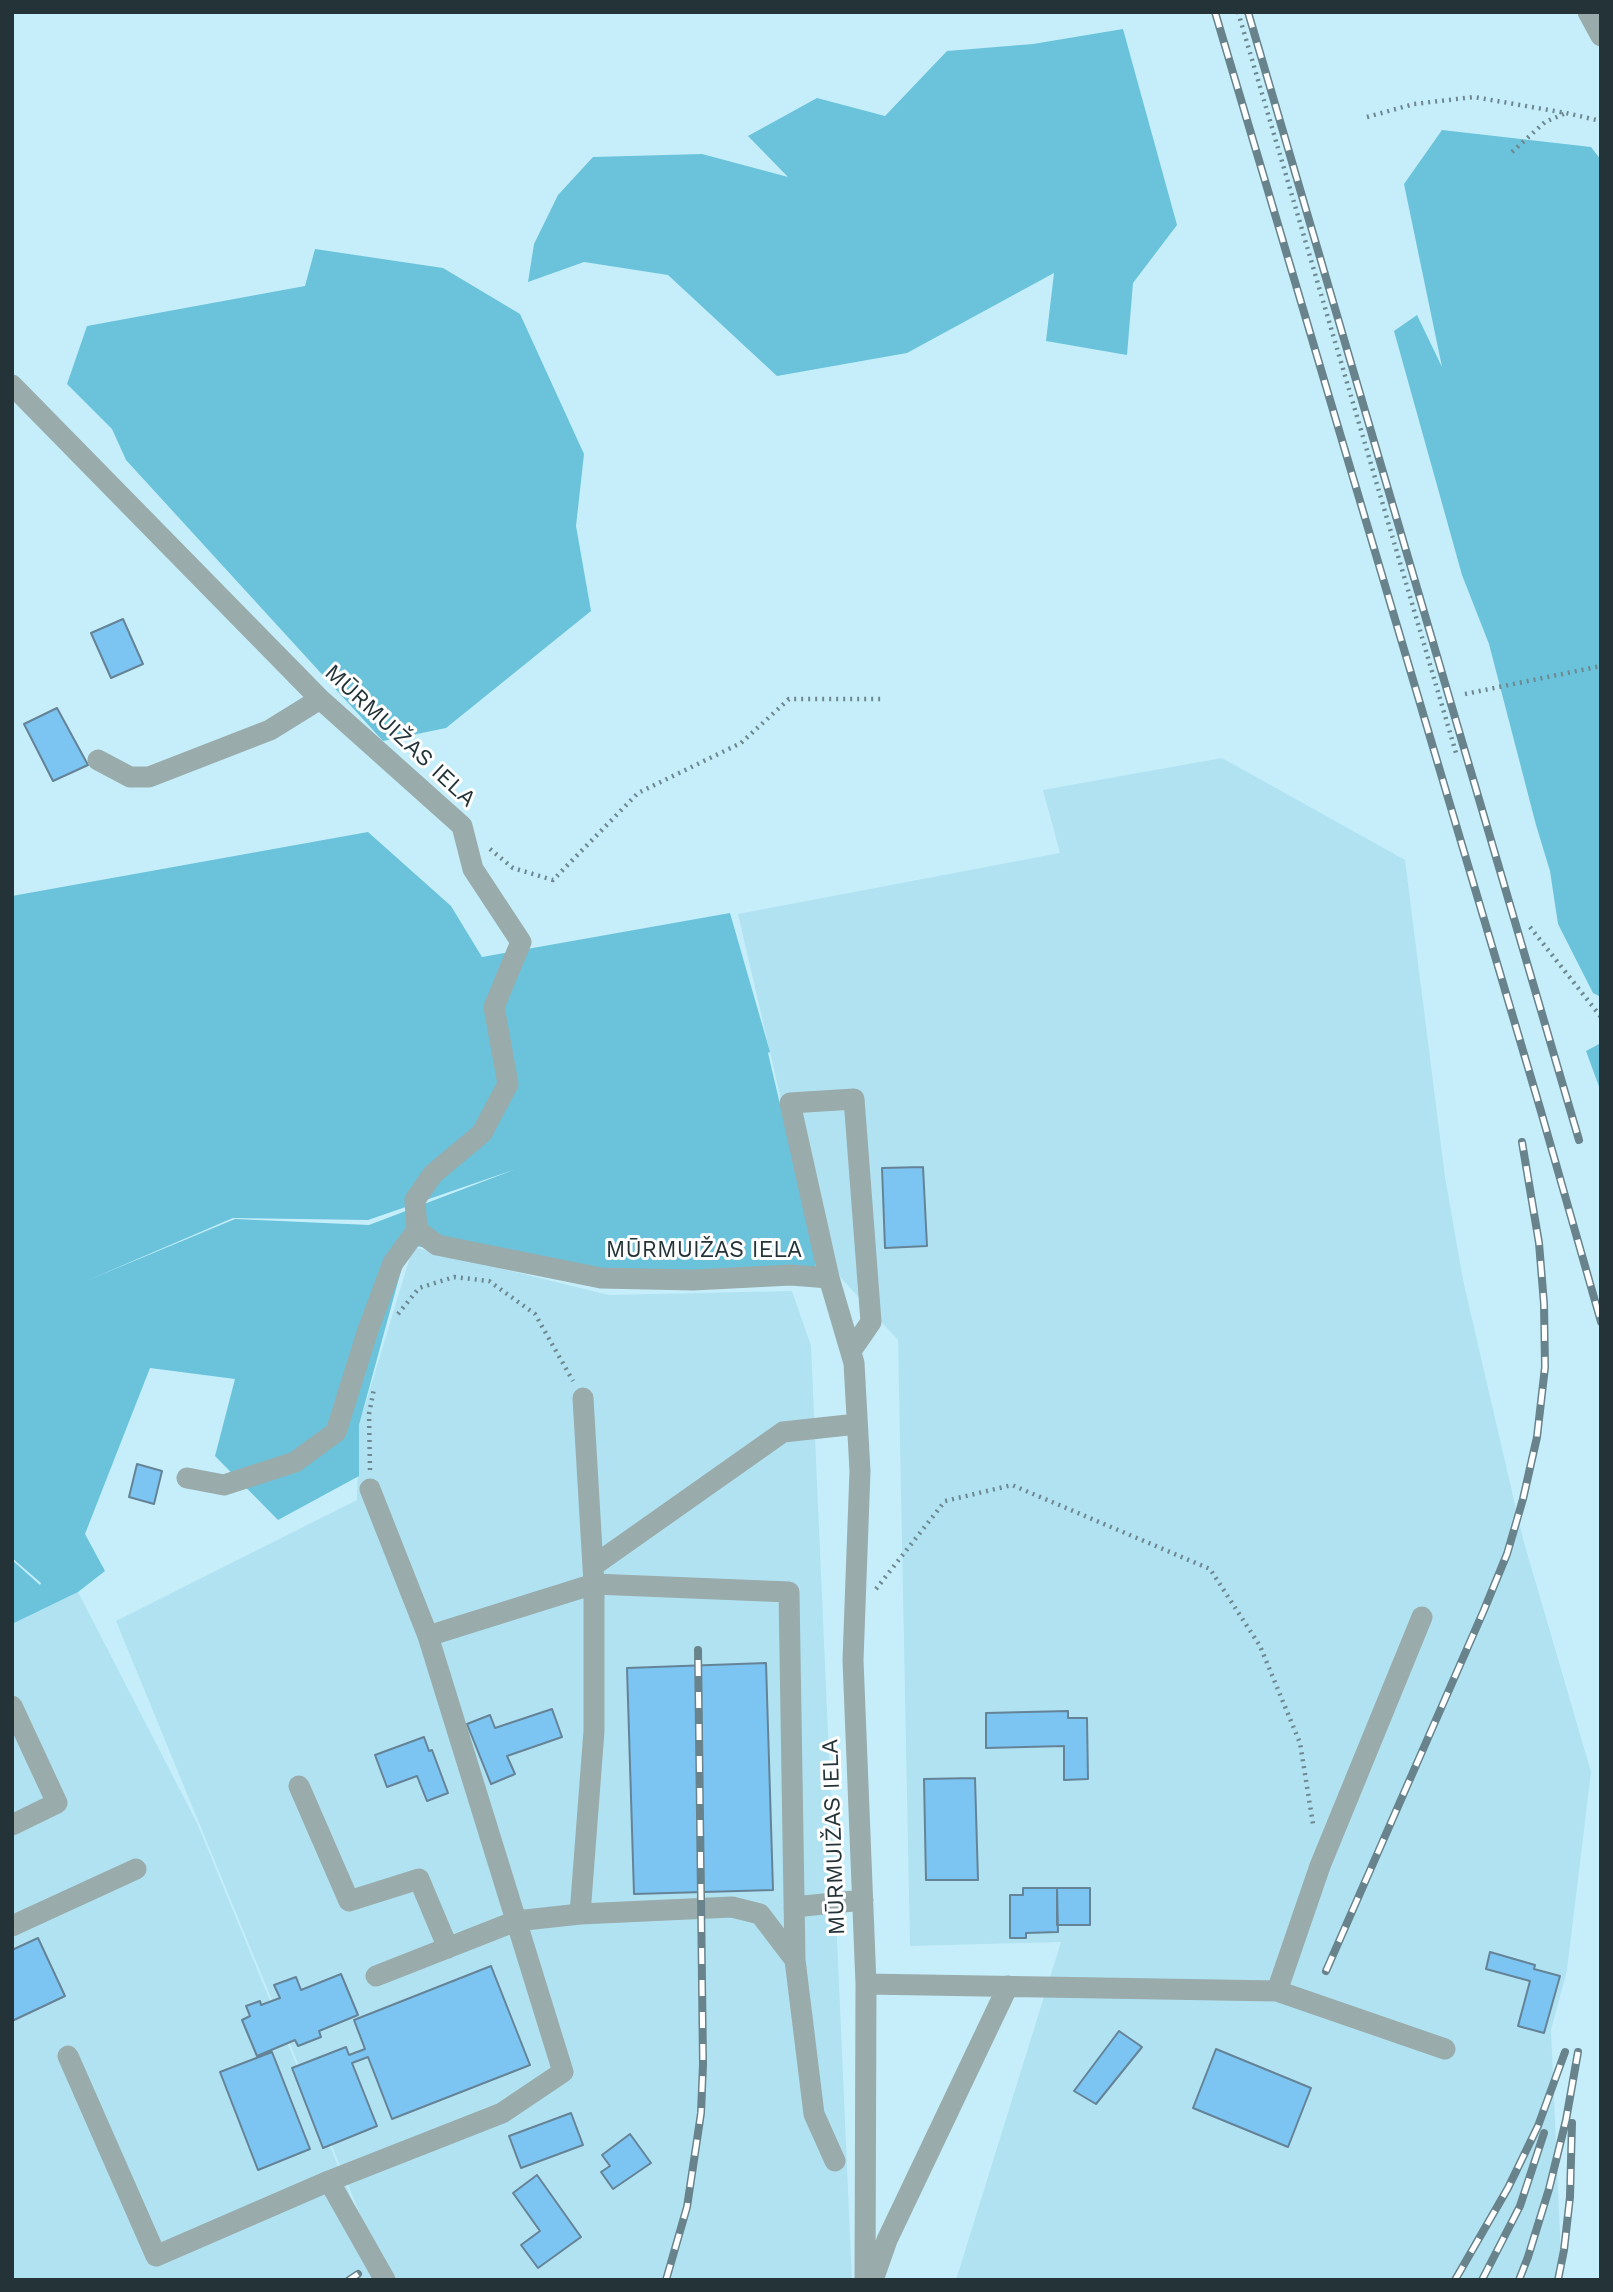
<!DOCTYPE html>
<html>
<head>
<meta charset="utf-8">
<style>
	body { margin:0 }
	#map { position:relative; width:1613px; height:2292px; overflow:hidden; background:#c5eefa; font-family:"Work Sans",sans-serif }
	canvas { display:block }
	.frame { position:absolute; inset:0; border:14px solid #233338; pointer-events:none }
</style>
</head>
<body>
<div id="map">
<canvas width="1613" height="2292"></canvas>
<div class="frame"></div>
</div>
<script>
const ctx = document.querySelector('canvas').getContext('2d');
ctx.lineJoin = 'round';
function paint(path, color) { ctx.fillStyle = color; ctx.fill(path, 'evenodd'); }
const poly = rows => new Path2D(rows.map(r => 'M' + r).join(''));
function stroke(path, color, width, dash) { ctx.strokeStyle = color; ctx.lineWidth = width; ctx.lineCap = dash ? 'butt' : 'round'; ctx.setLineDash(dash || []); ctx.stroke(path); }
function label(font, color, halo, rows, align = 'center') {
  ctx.font = font + ' "Work Sans",sans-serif'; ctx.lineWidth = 6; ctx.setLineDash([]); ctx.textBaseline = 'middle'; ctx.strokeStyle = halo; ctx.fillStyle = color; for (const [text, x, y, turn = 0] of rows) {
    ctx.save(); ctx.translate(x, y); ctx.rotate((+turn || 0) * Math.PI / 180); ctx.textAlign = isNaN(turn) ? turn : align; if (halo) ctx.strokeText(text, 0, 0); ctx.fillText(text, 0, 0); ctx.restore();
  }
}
paint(poly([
	[1222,758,1405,860,1445,1177,1463,1280,1523,1539,1591,1772,1567,1970,1551,2030,1562,2280,956,2280,1061,1942,910,1946,898,1340,816,1251,738,914,1060,853,1043,790],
	[413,1247,609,1295,792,1291,811,1346,852,2280,387,2280,116,1621,357,1500,359,1425],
	[78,1592,197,1823,385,2280,12,2280,12,1624]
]), '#b1e2f1');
paint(poly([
	[1123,29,1177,225,1133,283,1127,355,1046,341,1054,273,907,353,777,376,668,275,584,262,528,282,534,244,558,195,593,157,702,154,788,177,748,136,817,98,885,116,947,51,1033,44],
	[1442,130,1591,147,1601,160,1601,997,1593,993,1558,924,1550,871,1536,825,1489,644,1462,575,1394,331,1417,315,1442,367,1404,184],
	[315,249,443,268,520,314,584,454,576,526,591,611,446,728,383,741,126,460,112,429,67,384,87,326,305,286],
	[368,832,451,906,482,957,730,913,770,1052,768,1053,814,1250,816,1271,615,1275,408,1245,359,1425,359,1476,278,1520,215,1456,235,1379,150,1368,85,1534,105,1571,78,1592,12,1624,12,1560,40,1585,41,1583,12,1558,12,896],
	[516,1169,369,1225,235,1219,86,1281,233,1218,368,1220],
	[1601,1043,1601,1092,1586,1051]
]), '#6ac3db');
const building = poly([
	[123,619,143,664,111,678,91,633,123,619],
	[57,708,88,765,53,781,24,724,57,708],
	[923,1167,927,1246,885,1248,882,1168,923,1167],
	[137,1464,162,1471,154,1504,129,1497,137,1464],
	[766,1663,773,1890,634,1894,627,1668,766,1663],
	[552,1709,562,1737,507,1756,515,1774,491,1784,467,1724,490,1715,495,1728,552,1709],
	[1068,1711,1068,1718,1087,1718,1088,1779,1064,1780,1064,1746,986,1748,986,1713,1068,1711],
	[424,1737,429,1751,432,1750,448,1793,427,1801,417,1776,387,1787,375,1755,424,1737],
	[975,1778,978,1880,926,1880,924,1779,975,1778],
	[1023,1888,1057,1888,1058,1932,1026,1933,1026,1938,1010,1938,1010,1895,1023,1895,1023,1888],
	[1057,1888,1090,1888,1090,1925,1057,1925,1057,1888],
	[38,1938,65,1996,12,2021,12,1950,38,1938],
	[1490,1952,1535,1965,1534,1969,1560,1976,1544,2033,1518,2026,1530,1981,1486,1969,1490,1952],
	[491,1966,530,2065,392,2119,368,2057,352,2063,377,2126,323,2148,292,2068,346,2047,349,2055,365,2049,354,2020,491,1966],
	[341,1974,358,2015,319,2031,321,2037,298,2046,295,2040,257,2056,242,2020,250,2016,246,2006,260,2001,261,2005,280,1998,274,1985,296,1977,301,1990,341,1974],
	[1119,2031,1142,2047,1096,2104,1074,2091,1119,2031],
	[1216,2049,1311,2088,1288,2147,1193,2108,1216,2049],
	[272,2052,310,2149,258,2170,220,2072,272,2052],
	[571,2113,583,2145,521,2168,509,2136,571,2113],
	[630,2134,651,2163,613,2189,601,2172,610,2166,602,2155,630,2134],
	[537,2175,581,2237,538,2268,521,2245,540,2231,513,2193,537,2175]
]);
paint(building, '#7cc5f3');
stroke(building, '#658396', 2);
stroke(poly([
	[1238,12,1456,753],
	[1367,117,1414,104,1474,97,1566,113,1601,121],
	[1512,152,1545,122,1566,113],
	[1465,694,1601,666],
	[490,849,513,868,553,880,638,793,741,743,789,699,883,699],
	[1530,927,1601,1017],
	[398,1314,419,1288,454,1277,489,1281,535,1314,573,1381],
	[370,1470,369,1414,374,1389],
	[876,1589,945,1501,1012,1485,1210,1569,1260,1646,1300,1743,1313,1824]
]), '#6d8890', 4.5, [2, 5]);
stroke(poly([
	[1588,12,1601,36],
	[12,385,320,699,462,826,473,869,521,942,494,1007,508,1084,482,1133,433,1174,415,1200,417,1230,437,1245,601,1278,693,1280,791,1275,829,1278],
	[98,760,130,777,149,777,270,730,320,699],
	[851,1351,871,1322,854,1099,790,1103,829,1278,854,1363,860,1471,853,1660,866,1984,865,2280],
	[187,1478,224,1485,295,1462,336,1432,368,1330,393,1263,417,1230],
	[370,1489,428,1636,563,2072,502,2113,329,2181,385,2280],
	[593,1566,783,1432,857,1424],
	[428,1636,594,1584,789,1592,795,1960,814,2114,835,2161],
	[12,1706,57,1803,12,1825],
	[299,1786,349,1901,419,1879,448,1948],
	[794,1907,863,1900],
	[580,1914,594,1731,594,1584,583,1398],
	[12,1926,136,1869],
	[376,1976,516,1921,580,1914,732,1907,760,1914,795,1960],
	[866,1984,1277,1991,1320,1866,1422,1617],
	[1277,1991,1445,2049],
	[68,2056,156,2256,329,2181],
	[873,2280,887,2240,1008,1986]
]), '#99abab', 21);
const rail = poly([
	[1215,12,1540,1108,1601,1322],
	[1248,12,1579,1140],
	[1326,1971,1484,1610,1507,1554,1523,1499,1537,1437,1545,1367,1544,1304,1539,1243,1522,1142],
	[349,2280,358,2274],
	[666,2280,687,2207,701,2113,703,2064,698,1650],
	[1455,2280,1508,2188,1538,2126,1565,2052],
	[1482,2280,1520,2206,1544,2133],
	[1519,2280,1528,2257,1549,2189,1566,2120,1578,2052],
	[1558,2280,1564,2250,1570,2197,1572,2123]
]);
stroke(rail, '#68838b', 8);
stroke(rail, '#fff', 5, [16]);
label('23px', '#233338', '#fff', [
	["MŪRMUIŽAS IELA",400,736,43],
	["MŪRMUIŽAS IELA",704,1250],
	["MŪRMUIŽAS IELA",834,1837,-92]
]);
</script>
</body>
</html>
